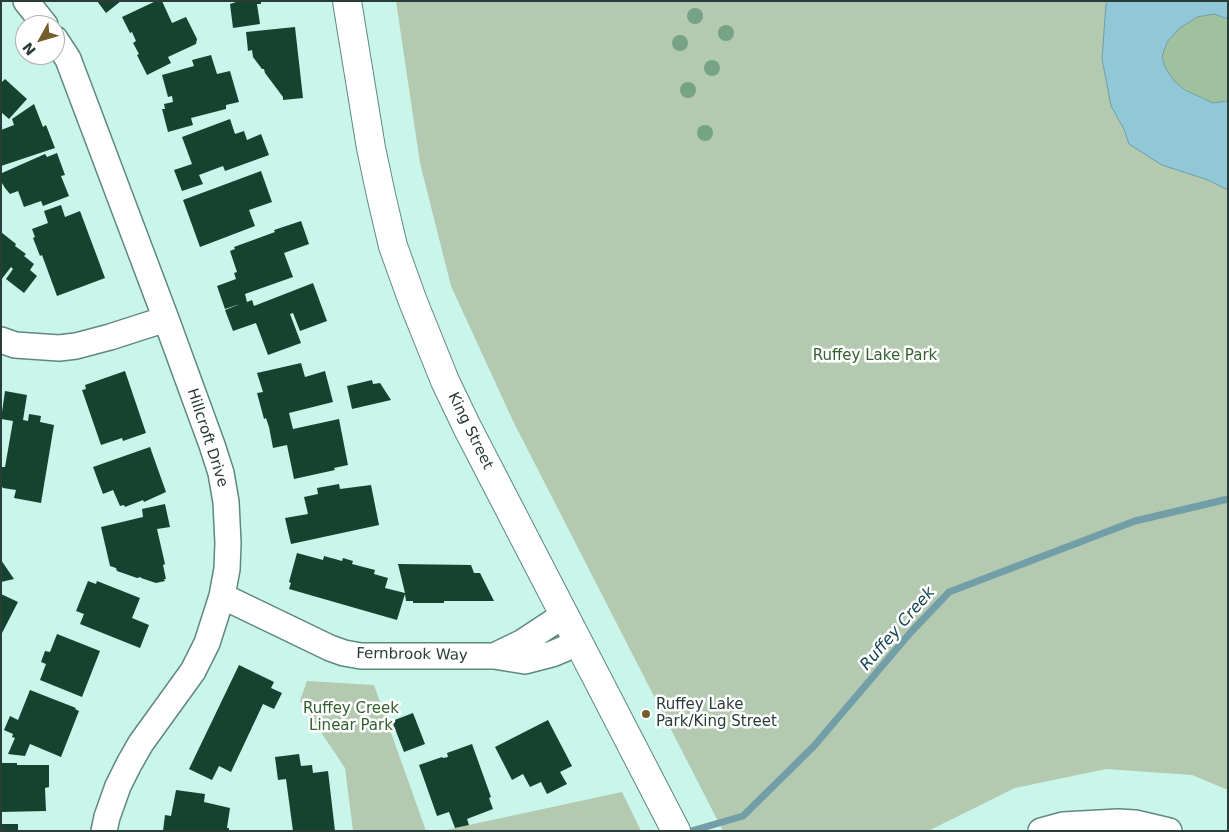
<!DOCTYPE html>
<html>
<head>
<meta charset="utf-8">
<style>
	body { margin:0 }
	#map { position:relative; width:1229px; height:832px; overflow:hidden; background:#c9f5eb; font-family:"DejaVu Sans",sans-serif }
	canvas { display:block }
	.frame { position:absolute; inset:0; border:2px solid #2a3c38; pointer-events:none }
	.north { position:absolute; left:15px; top:15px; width:50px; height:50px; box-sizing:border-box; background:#fff; border:1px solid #aab1af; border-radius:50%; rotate:231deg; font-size:14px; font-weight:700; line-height:20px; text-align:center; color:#2a3c38 }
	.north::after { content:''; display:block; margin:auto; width:18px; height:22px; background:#735d2d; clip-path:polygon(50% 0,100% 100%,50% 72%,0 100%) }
</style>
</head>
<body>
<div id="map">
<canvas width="1229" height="832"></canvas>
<div class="frame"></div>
<div class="north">N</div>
</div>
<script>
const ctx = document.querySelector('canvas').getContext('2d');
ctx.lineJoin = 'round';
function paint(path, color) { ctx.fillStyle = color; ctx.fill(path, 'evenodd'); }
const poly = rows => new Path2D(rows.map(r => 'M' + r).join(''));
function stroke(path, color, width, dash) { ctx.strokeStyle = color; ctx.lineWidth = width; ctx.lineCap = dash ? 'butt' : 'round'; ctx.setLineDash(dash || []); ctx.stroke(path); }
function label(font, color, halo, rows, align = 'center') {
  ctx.font = font + ' "DejaVu Sans",sans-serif'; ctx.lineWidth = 5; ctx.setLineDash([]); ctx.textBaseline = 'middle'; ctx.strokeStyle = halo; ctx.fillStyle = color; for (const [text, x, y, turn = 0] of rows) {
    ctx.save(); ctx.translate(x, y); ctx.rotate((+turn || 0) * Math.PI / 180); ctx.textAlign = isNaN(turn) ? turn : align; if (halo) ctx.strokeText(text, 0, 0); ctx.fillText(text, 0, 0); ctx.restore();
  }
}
paint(poly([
	[396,1,1228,1,1228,790,1192,775,1106,769,1015,788,928,831,723,831,513,421,451,286,420,163],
	[307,681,374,685,426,831,353,831,345,768,300,701],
	[622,792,641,831,441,831]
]), '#b3c9b0');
paint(poly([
	[1214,14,1228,19,1228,101,1213,103,1198,98,1174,81,1165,67,1162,57,1167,42,1180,28,1197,17]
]), '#a0c19d');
const water = poly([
	[1108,1,1228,1,1228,19,1214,14,1197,17,1180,28,1167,42,1162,57,1165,67,1174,81,1185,90,1213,103,1228,101,1228,190,1208,180,1162,165,1129,144,1124,129,1111,106,1102,59,1106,4,1108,1]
]);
paint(water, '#91c8d8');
stroke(water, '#729ea8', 1);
stroke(poly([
	[691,831,743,816,814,746,911,632,949,592,1135,521,1228,499]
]), '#729ea8', 7);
paint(poly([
	[97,1,121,1,106,13],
	[156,1,162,1,172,23,186,17,197,39,196,44,168,57,171,63,147,75,137,55,139,54,133,43,136,41,132,32,130,33,122,17],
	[239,1,261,1,261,4,257,4,260,24,233,28,230,4],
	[295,27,303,98,283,100,283,97,265,73,264,69,262,69,253,57,252,50,248,51,246,32],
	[211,55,217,74,230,71,239,102,226,105,226,109,191,118,193,125,168,132,162,109,165,109,164,104,173,102,172,96,168,97,162,75,194,66,192,60],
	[5,79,27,99,9,119,1,112,1,83],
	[34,104,43,127,46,125,55,148,1,166,1,130,14,125,12,119],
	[230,119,235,134,244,131,247,140,261,134,269,155,225,171,223,166,199,175,203,184,182,191,174,170,192,164,182,137],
	[57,153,65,175,61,176,69,196,43,206,41,201,24,207,18,191,10,194,5,188,2,183,2,173,45,154,47,157],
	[261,171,272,202,249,210,255,226,200,247,183,200],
	[61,205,65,217,80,211,105,278,57,296,42,255,40,256,33,238,35,237,32,229,48,223,44,211],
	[301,221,309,244,284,253,293,277,245,294,247,302,252,300,254,306,313,283,327,321,300,331,293,313,290,314,301,343,268,355,256,323,233,331,225,310,240,304,225,309,217,286,236,279,234,273,237,272,230,251,235,249,234,247,275,232,274,230],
	[1,232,16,244,15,246,26,254,24,256,34,264,30,270,37,276,24,293,6,279,13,269,11,267,1,280],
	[301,363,305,377,325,371,333,402,289,413,293,429,339,419,348,465,334,468,335,470,294,479,287,445,273,448,269,427,266,418,264,419,257,393,263,392,257,373],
	[125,371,146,433,123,441,122,438,101,445,82,390,86,389,85,385],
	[372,380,373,384,380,383,391,400,352,409,347,386],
	[5,391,27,395,23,420,28,421,29,414,41,416,40,422,54,425,41,503,14,498,16,490,3,488,1,485,1,467,5,467,13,421,1,419],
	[150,447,166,492,144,502,143,500,125,507,124,505,120,506,113,490,103,494,93,467],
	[339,484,340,489,371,485,379,525,291,544,285,518,308,514,304,497,318,494,317,488],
	[165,504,170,527,157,529,165,564,163,565,166,579,164,579,165,581,156,583,141,578,141,577,137,578,117,571,116,568,110,566,101,527,143,517,142,509],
	[297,553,323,560,324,556,342,561,343,558,353,561,352,564,375,570,374,574,388,578,385,588,405,593,398,564,471,565,474,573,480,573,494,601,444,601,444,603,413,603,413,601,406,601,405,594,397,620,289,589,291,583,289,582],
	[1,560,14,579,1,582],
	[88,581,96,584,97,581,140,598,132,618,149,625,140,648,80,624,84,614,76,611],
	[1,594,18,602,1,635],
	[57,634,100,651,82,697,40,680,46,664,41,662,45,651,50,652],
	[239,665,274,682,271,688,282,693,274,709,263,704,231,772,219,766,212,780,189,769],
	[30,690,76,708,75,709,79,711,61,757,30,744,25,756,8,754,15,738,12,737,13,734,4,730,10,716,18,720],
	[413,713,425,744,404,752,392,721],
	[548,720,572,766,560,772,567,784,547,794,541,782,530,787,523,774,512,780,495,747],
	[472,744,491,797,489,798,493,809,467,819,469,825,455,828,449,812,437,816,419,765,442,757,443,758,448,757,447,753],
	[299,754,301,766,312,765,313,773,328,771,335,831,293,831,286,779,278,780,275,757],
	[1,763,17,763,17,765,49,765,49,787,45,788,46,811,1,812],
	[176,790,205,794,204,802,230,808,227,828,229,828,229,831,163,831,165,815,171,816],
	[1,824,18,824,18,831,1,831]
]), '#16432f');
const street = poly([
	[26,1,45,25],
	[55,39,68,59,166,319,212,445,221,473,226,502,228,543,227,569,222,596,207,643,193,671,141,743,129,764,118,786,107,817,104,831],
	[1,340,15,345,59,348,76,346,110,337,166,319],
	[222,596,330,648,344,653,361,656,494,656,525,661,552,654,578,643],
	[494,656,523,642,564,615],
	[1041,831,1063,825,1118,822,1135,823,1169,831]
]);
const primary = poly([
	[347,1,371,148,381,195,393,246,412,299,445,381,467,427,676,831]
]);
stroke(street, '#5f887f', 28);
stroke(primary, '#5f887f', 30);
stroke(street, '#fff', 25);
stroke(primary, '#fff', 28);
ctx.fillStyle = '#76a384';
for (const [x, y] of [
	[695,16],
	[726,33],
	[680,43],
	[712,68],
	[688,90],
	[705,133]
]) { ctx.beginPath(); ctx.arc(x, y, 8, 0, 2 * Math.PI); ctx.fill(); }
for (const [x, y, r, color] of [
	[646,714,5,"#735d2d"]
]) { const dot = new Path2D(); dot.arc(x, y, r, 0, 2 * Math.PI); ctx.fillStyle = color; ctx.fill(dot); stroke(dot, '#fff', 2); }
label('15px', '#33602f', '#fff', [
	["Ruffey Lake Park",875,356],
	["Ruffey Creek",351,709],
	["Linear Park",351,726]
]);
label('15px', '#2a3c38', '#fff', [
	["King Street",470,431,64],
	["Hillcroft Drive",207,438,72],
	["Fernbrook Way",412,655,1]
]);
label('15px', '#2a3c38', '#fff', [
	["Ruffey Lake",656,705],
	["Park/King Street",656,722]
], 'left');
label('italic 16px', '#134350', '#fff', [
	["Ruffey Creek",898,629,-49]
]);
</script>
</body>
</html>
